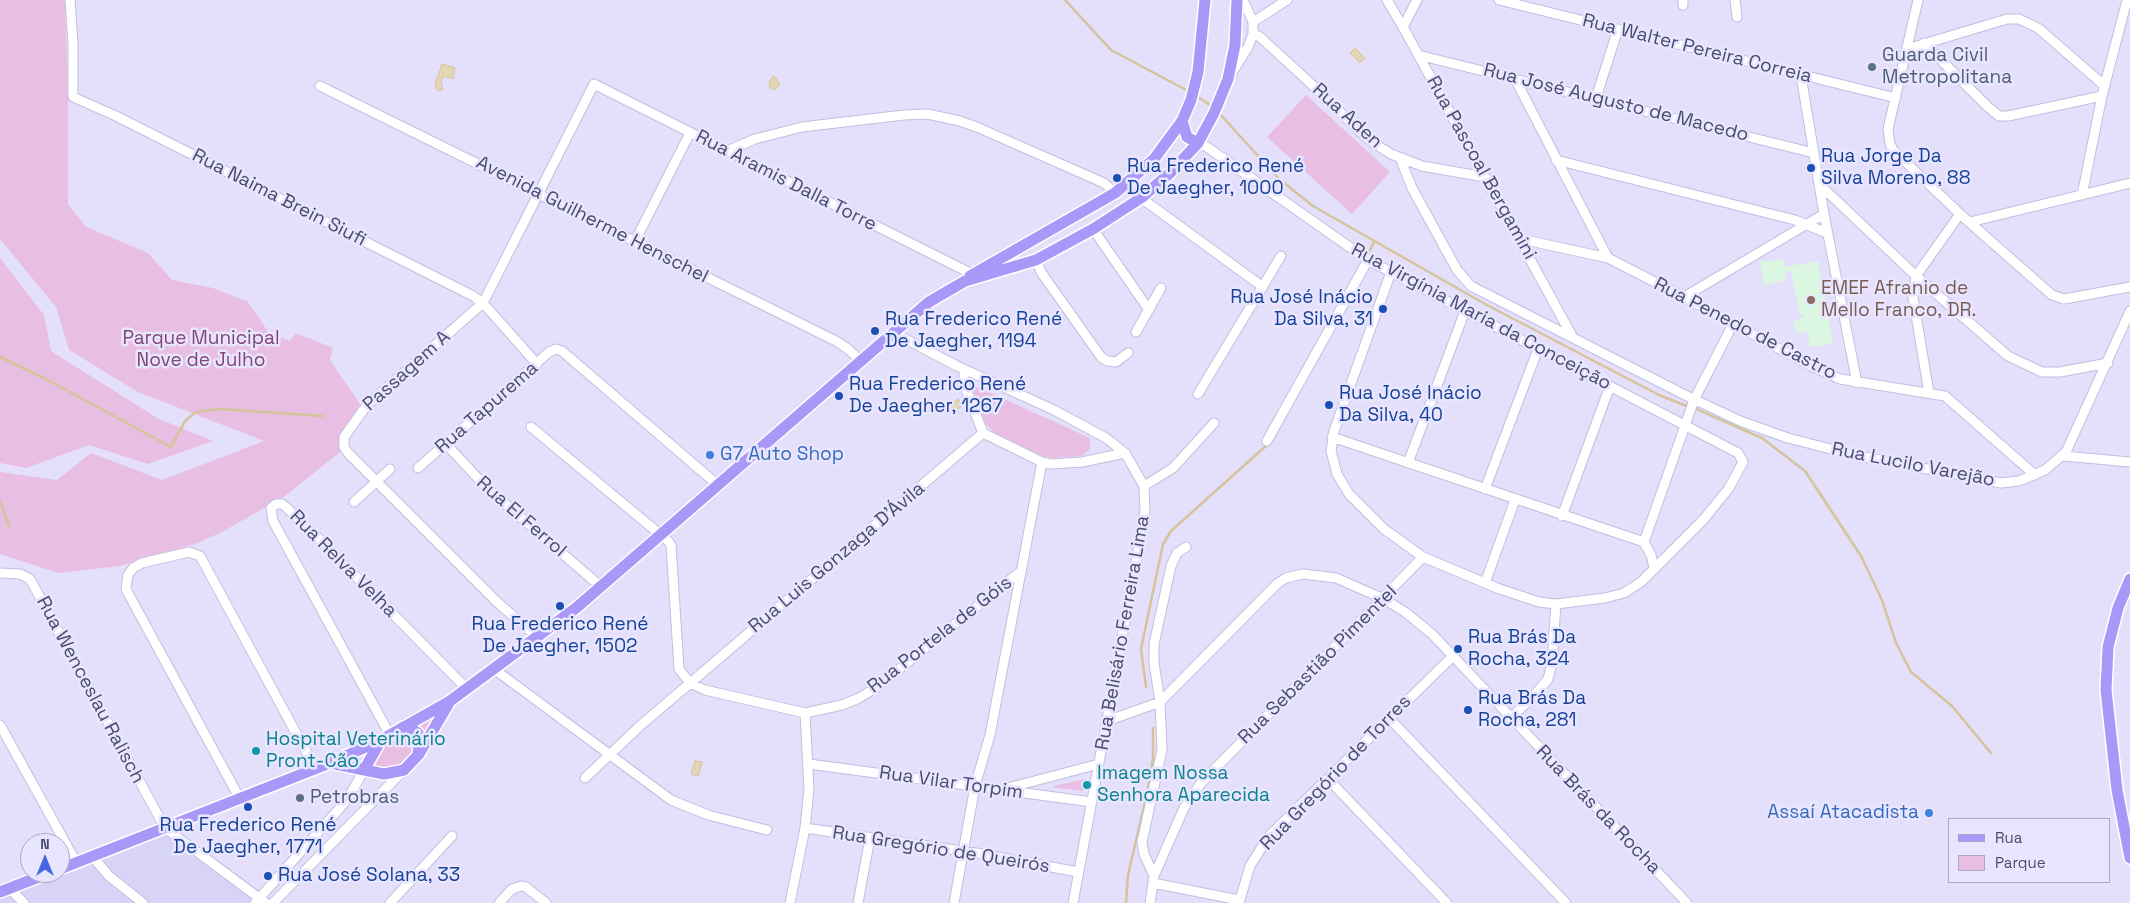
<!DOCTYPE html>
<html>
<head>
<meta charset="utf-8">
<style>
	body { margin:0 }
	#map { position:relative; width:2130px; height:903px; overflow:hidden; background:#e4dffb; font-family:"Space Grotesk",sans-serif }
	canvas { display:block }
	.legend { position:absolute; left:1948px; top:818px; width:162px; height:65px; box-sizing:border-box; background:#e9e5ff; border:1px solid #a9a8c6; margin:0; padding:6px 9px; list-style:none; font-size:15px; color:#484c70 }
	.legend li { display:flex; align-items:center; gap:10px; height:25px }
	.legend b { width:25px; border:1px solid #a9a8c6 }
	.north { position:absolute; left:20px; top:833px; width:50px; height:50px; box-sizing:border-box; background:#e9e5ff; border:1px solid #a9a8c6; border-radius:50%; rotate:0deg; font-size:14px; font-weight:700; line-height:20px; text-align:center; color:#484c70 }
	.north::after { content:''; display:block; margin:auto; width:18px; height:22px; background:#4669e3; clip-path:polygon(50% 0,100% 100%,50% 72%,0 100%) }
</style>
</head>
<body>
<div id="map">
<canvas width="2130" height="903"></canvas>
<ul class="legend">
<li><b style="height:6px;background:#aa98f9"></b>Rua</li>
<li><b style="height:14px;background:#e8bfe2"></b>Parque</li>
</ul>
<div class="north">N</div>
</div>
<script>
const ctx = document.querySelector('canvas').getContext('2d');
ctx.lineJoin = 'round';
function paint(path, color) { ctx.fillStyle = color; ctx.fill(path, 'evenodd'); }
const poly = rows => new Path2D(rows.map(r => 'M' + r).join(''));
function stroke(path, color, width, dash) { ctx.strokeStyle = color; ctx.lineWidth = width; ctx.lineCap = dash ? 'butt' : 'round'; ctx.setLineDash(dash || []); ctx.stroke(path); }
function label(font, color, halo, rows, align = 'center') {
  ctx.font = font + ' "Space Grotesk",sans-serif'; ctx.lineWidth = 5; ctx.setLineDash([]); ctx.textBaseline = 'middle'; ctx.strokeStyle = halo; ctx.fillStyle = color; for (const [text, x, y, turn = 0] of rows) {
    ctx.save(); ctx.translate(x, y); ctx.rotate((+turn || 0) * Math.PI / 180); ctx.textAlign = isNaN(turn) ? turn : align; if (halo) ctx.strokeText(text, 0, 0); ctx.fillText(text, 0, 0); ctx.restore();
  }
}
paint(poly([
	[177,826,184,841,264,903,0,903,0,894,54,873,60,873]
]), '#d8d4f7');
paint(poly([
	[1785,259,1784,267,1818,261,1833,343,1810,347,1807,331,1796,333,1793,321,1804,318,1803,315,1800,315,1791,271,1785,273,1786,280,1764,285,1760,262]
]), '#dcf7e1');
paint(poly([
	[0,0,65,0,68,98,68,204,86,227,148,253,172,280,213,288,248,302,269,333,290,341,296,333,333,348,330,360,360,404,341,436,340,452,285,496,224,531,198,543,120,566,58,573,0,554,0,472,57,480,91,453,162,480,264,441,138,392,69,350,56,307,0,239],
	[1306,95,1390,172,1352,214,1267,137],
	[0,258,44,315,51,351,157,418,213,441,148,464,89,445,26,468,0,463],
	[971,384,1090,438,1090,449,1082,456,1053,458,1043,457,999,437,985,423],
	[448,698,404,770,362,769,369,750,415,727],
	[1086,779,1083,791,1052,787,1058,785]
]), '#e8bfe2');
const water = poly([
	[1355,48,1365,58,1360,63,1350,53,1355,48],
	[442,64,455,68,453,79,443,76,441,83,443,89,438,91,435,85,442,64],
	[774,76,780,84,775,90,770,88,769,82,774,76],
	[958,399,963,405,952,414,948,408,958,399],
	[695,761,702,762,698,776,691,774,695,761]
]);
paint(water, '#e3d5b5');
stroke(water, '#d5c49b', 1);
stroke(poly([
	[1065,0,1111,50,1190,92],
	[1195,95,1213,107],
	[1219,113,1279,179,1313,206,1485,304,1659,395,1689,407],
	[1367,256,1374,242],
	[0,357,46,379,171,447,185,421,196,412,219,409,323,416],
	[1694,408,1762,438,1805,471,1861,556,1882,600,1896,643,1911,672,1952,706,1991,753],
	[1272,441,1278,430],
	[0,502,10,527],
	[1146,687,1141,649,1163,544,1171,531,1268,444],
	[1148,789,1153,758,1153,728],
	[1126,903,1128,875,1146,798]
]), '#d5c49b', 2.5);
const minor = poly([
	[70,0,73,44,73,97,116,116,473,296,483,303,537,364],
	[1387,0,1403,27],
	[1417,0,1403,27,1572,336],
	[1499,0,1896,98],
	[1683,0,1683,5],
	[1735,0,1737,17],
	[1918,0,1888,129,1890,144,1893,150,1960,214,2052,295,2064,299,2130,287],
	[1253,22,1287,0],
	[1253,34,1260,37,1308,81,1369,140,1391,154,1422,166,1485,177],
	[1924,43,1987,106,1999,116,2008,116,2102,96],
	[1907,49,2007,19,2019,19,2038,28,2105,86],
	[1418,55,1814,153],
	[1231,74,1248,47,1253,34,1253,22,1243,0],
	[1801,76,1824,214,1857,383],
	[1514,77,1608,258],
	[320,86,836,341,848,349,860,360],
	[1596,98,1618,29],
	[1198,143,1207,147,1368,260,1738,453,1743,462,1729,488,1704,519,1641,582,1624,593,1605,598,1556,604,1539,602,1497,588,1423,557,1384,529,1349,494,1337,474,1331,451,1334,431,1391,272],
	[727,151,755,139,802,127,904,115,927,114,960,121,979,128,1104,183,1115,193],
	[1401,160,1412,188,1457,270,1471,286,1685,395,1740,421,1788,438,1854,455,2001,483,2019,481,2045,470,2066,452,2130,311],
	[1556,160,1795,220,1827,233],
	[1819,184,1916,276,2008,356,2042,372,2060,372,2108,363],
	[2082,195,2102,96,2127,0],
	[1141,198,1263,287],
	[1970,222,2130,183],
	[1093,229,1149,310],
	[1521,239,1608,258,1684,297,1813,367,1840,379,1945,396,2035,475],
	[635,241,690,133],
	[1036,260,1041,272,1101,357,1107,361,1116,362,1128,353],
	[1684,297,1824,214],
	[892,332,957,366,1054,410,1106,438,1125,453,1144,486,1145,511,1141,535,1073,903],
	[1136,332,1161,288],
	[964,369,964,384,983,433,1042,462,1051,464,1082,462,1125,453],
	[1929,393,1913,297,1916,276,1960,214],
	[1198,394,1281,256],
	[531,427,668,541,671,545,679,669,690,683,705,690,805,713,842,705,859,698,877,687,1021,571],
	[1332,437,1644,542,1651,555,1654,568],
	[1267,441,1368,260],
	[445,443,487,488,600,586],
	[2063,456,2130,462],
	[1408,463,1465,311],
	[418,468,549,352,556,349,562,351,719,486],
	[1144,486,1173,468,1214,423],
	[1485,489,1538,349],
	[354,502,390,469],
	[1562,516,1610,386],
	[1644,542,1694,400,1733,324],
	[0,573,20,574,30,579,165,828,266,903],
	[1485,583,1515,500],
	[537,637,497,602,348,453,344,447,344,437,367,405,483,303,594,84,976,276],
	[494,669,671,800,708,815,767,830],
	[1389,718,1566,903],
	[1510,718,1531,699,1548,679,1552,663,1556,604],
	[1107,721,1160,702,1278,583,1286,578,1303,574,1336,578,1384,599,1405,612,1432,634,1687,903],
	[0,725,76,862],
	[390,735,273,521,271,508,276,504,282,504,286,507,314,534,466,688],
	[809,764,1092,802],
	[585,778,641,725,983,433],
	[1328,779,1447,903],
	[1004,789,1099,764],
	[240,799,128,593,126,588,128,575,133,568,142,563,189,552,200,556,315,768],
	[805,828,983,854,1078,872],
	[92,856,109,876,143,903],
	[1154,876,1184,808,1201,783,1423,557],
	[1153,883,1239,900],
	[10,889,24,903],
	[255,903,347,800,364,770],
	[273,903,404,770],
	[390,903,452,836],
	[499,903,512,889,521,886,526,887,546,903],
	[790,903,805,828,809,789,805,713],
	[858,903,870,838],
	[954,903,975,786,990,735,1042,462],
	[1150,903,1154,876,1144,854,1142,842,1162,750,1160,702,1154,663,1154,644,1171,566,1177,553,1186,547],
	[1239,903,1250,866,1268,837,1453,656]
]);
const major = poly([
	[1182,121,1187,137,1198,143],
	[970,276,1115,193,1154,159,1182,121,1191,100,1198,72,1205,0],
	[2130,579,2118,608,2108,647,2106,690,2117,790,2130,858],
	[403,727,408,727,418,733,420,739,418,753],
	[330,763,384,774,404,770,419,754,449,703],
	[364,770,381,740],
	[60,869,330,763,381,740,450,701,576,608,929,302,965,281,1036,260,1093,229,1141,198,1170,173,1198,143,1214,113,1228,79,1235,45,1237,0],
	[0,892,49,873]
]);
stroke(minor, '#c0bfe1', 11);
stroke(major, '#fff', 14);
stroke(minor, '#fff', 9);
stroke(major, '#aa98f9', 11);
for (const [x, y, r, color] of [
	[1872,67,5,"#5c6f8a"],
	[1811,168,5,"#1a4fb4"],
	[1117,178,5,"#1a4fb4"],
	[1811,300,5,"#8d6e63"],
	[1383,309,5,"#1a4fb4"],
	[875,331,5,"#1a4fb4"],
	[839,396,5,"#1a4fb4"],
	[1329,405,5,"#1a4fb4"],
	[710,455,5,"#3f7fe0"],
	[560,606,5,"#1a4fb4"],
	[1458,649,5,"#1a4fb4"],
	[1468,710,5,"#1a4fb4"],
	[256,751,5,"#0f9aa8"],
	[1087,785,5,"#0f9aa8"],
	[300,798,5,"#5c6f8a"],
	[248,807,5,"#1a4fb4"],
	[1929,813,5,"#3f7fe0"],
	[268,876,5,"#1a4fb4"]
]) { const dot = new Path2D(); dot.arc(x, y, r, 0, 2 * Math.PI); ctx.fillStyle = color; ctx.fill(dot); stroke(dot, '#e9e5ff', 2); }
label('19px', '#484c70', '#e9e5ff', [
	["Rua Walter Pereira Correia",1697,49,14],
	["Rua José Augusto de Macedo",1616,103,14],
	["Rua Aden",1347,116,42],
	["Rua Pascoal Bergamini",1481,168,61],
	["Rua Aramis Dalla Torre",786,181,27],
	["Rua Naima Brein Siufi",279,198,27],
	["Avenida Guilherme Henschel",592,220,27],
	["Rua Virgínia Maria da Conceição",1481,317,28],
	["Rua Penedo de Castro",1745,329,27],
	["Passagem A",407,371,-42],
	["Rua Tapurema",487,408,-41],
	["Rua Lucilo Varejão",1913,465,11],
	["Rua El Ferrol",521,517,41],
	["Rua Luis Gonzaga D'Ávila",837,558,-40],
	["Rua Relva Velha",343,564,45],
	["Rua Belisário Ferreira Lima",1123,633,-80],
	["Rua Portela de Góis",940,635,-38],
	["Rua Sebastião Pimentel",1318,665,-45],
	["Rua Wenceslau Ralisch",90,690,62],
	["Rua Gregório de Torres",1336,773,-46],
	["Rua Vilar Torpim",951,783,8],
	["Rua Brás da Rocha",1598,810,46],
	["Rua Gregório de Queirós",941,850,9]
]);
label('19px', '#4e5e75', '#e9e5ff', [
	["Guarda Civil",1882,56],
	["Metropolitana",1882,78],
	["Petrobras",310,798]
], 'left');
label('19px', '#164399', '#e9e5ff', [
	["Rua Jorge Da",1821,157],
	["Silva Moreno, 88",1821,179],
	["Rua Frederico René",1127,167],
	["De Jaegher, 1000",1127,189],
	["Rua José Inácio",1373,298,"right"],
	["Da Silva, 31",1373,320,"right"],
	["Rua Frederico René",885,320],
	["De Jaegher, 1194",885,342],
	["Rua Frederico René",849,385],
	["De Jaegher, 1267",849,407],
	["Rua José Inácio",1339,394],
	["Da Silva, 40",1339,416],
	["Rua Frederico René",560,625,"center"],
	["De Jaegher, 1502",560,647,"center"],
	["Rua Brás Da",1468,638],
	["Rocha, 324",1468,660],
	["Rua Brás Da",1478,699],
	["Rocha, 281",1478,721],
	["Rua Frederico René",248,826,"center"],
	["De Jaegher, 1771",248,848,"center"],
	["Rua José Solana, 33",278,876]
], 'left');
label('19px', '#785e54', '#e9e5ff', [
	["EMEF Afranio de",1821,289],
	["Mello Franco, DR.",1821,311]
], 'left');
label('19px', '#814672', '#e9e5ff', [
	["Parque Municipal",201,339],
	["Nove de Julho",201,361]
]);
label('19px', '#366cbe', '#e9e5ff', [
	["G7 Auto Shop",720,455],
	["Assaí Atacadista",1919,813,"right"]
], 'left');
label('19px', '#0d838f', '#e9e5ff', [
	["Hospital Veterinário",266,740],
	["Pront-Cão",266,762],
	["Imagem Nossa",1097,774],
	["Senhora Aparecida",1097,796]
], 'left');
</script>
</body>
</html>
